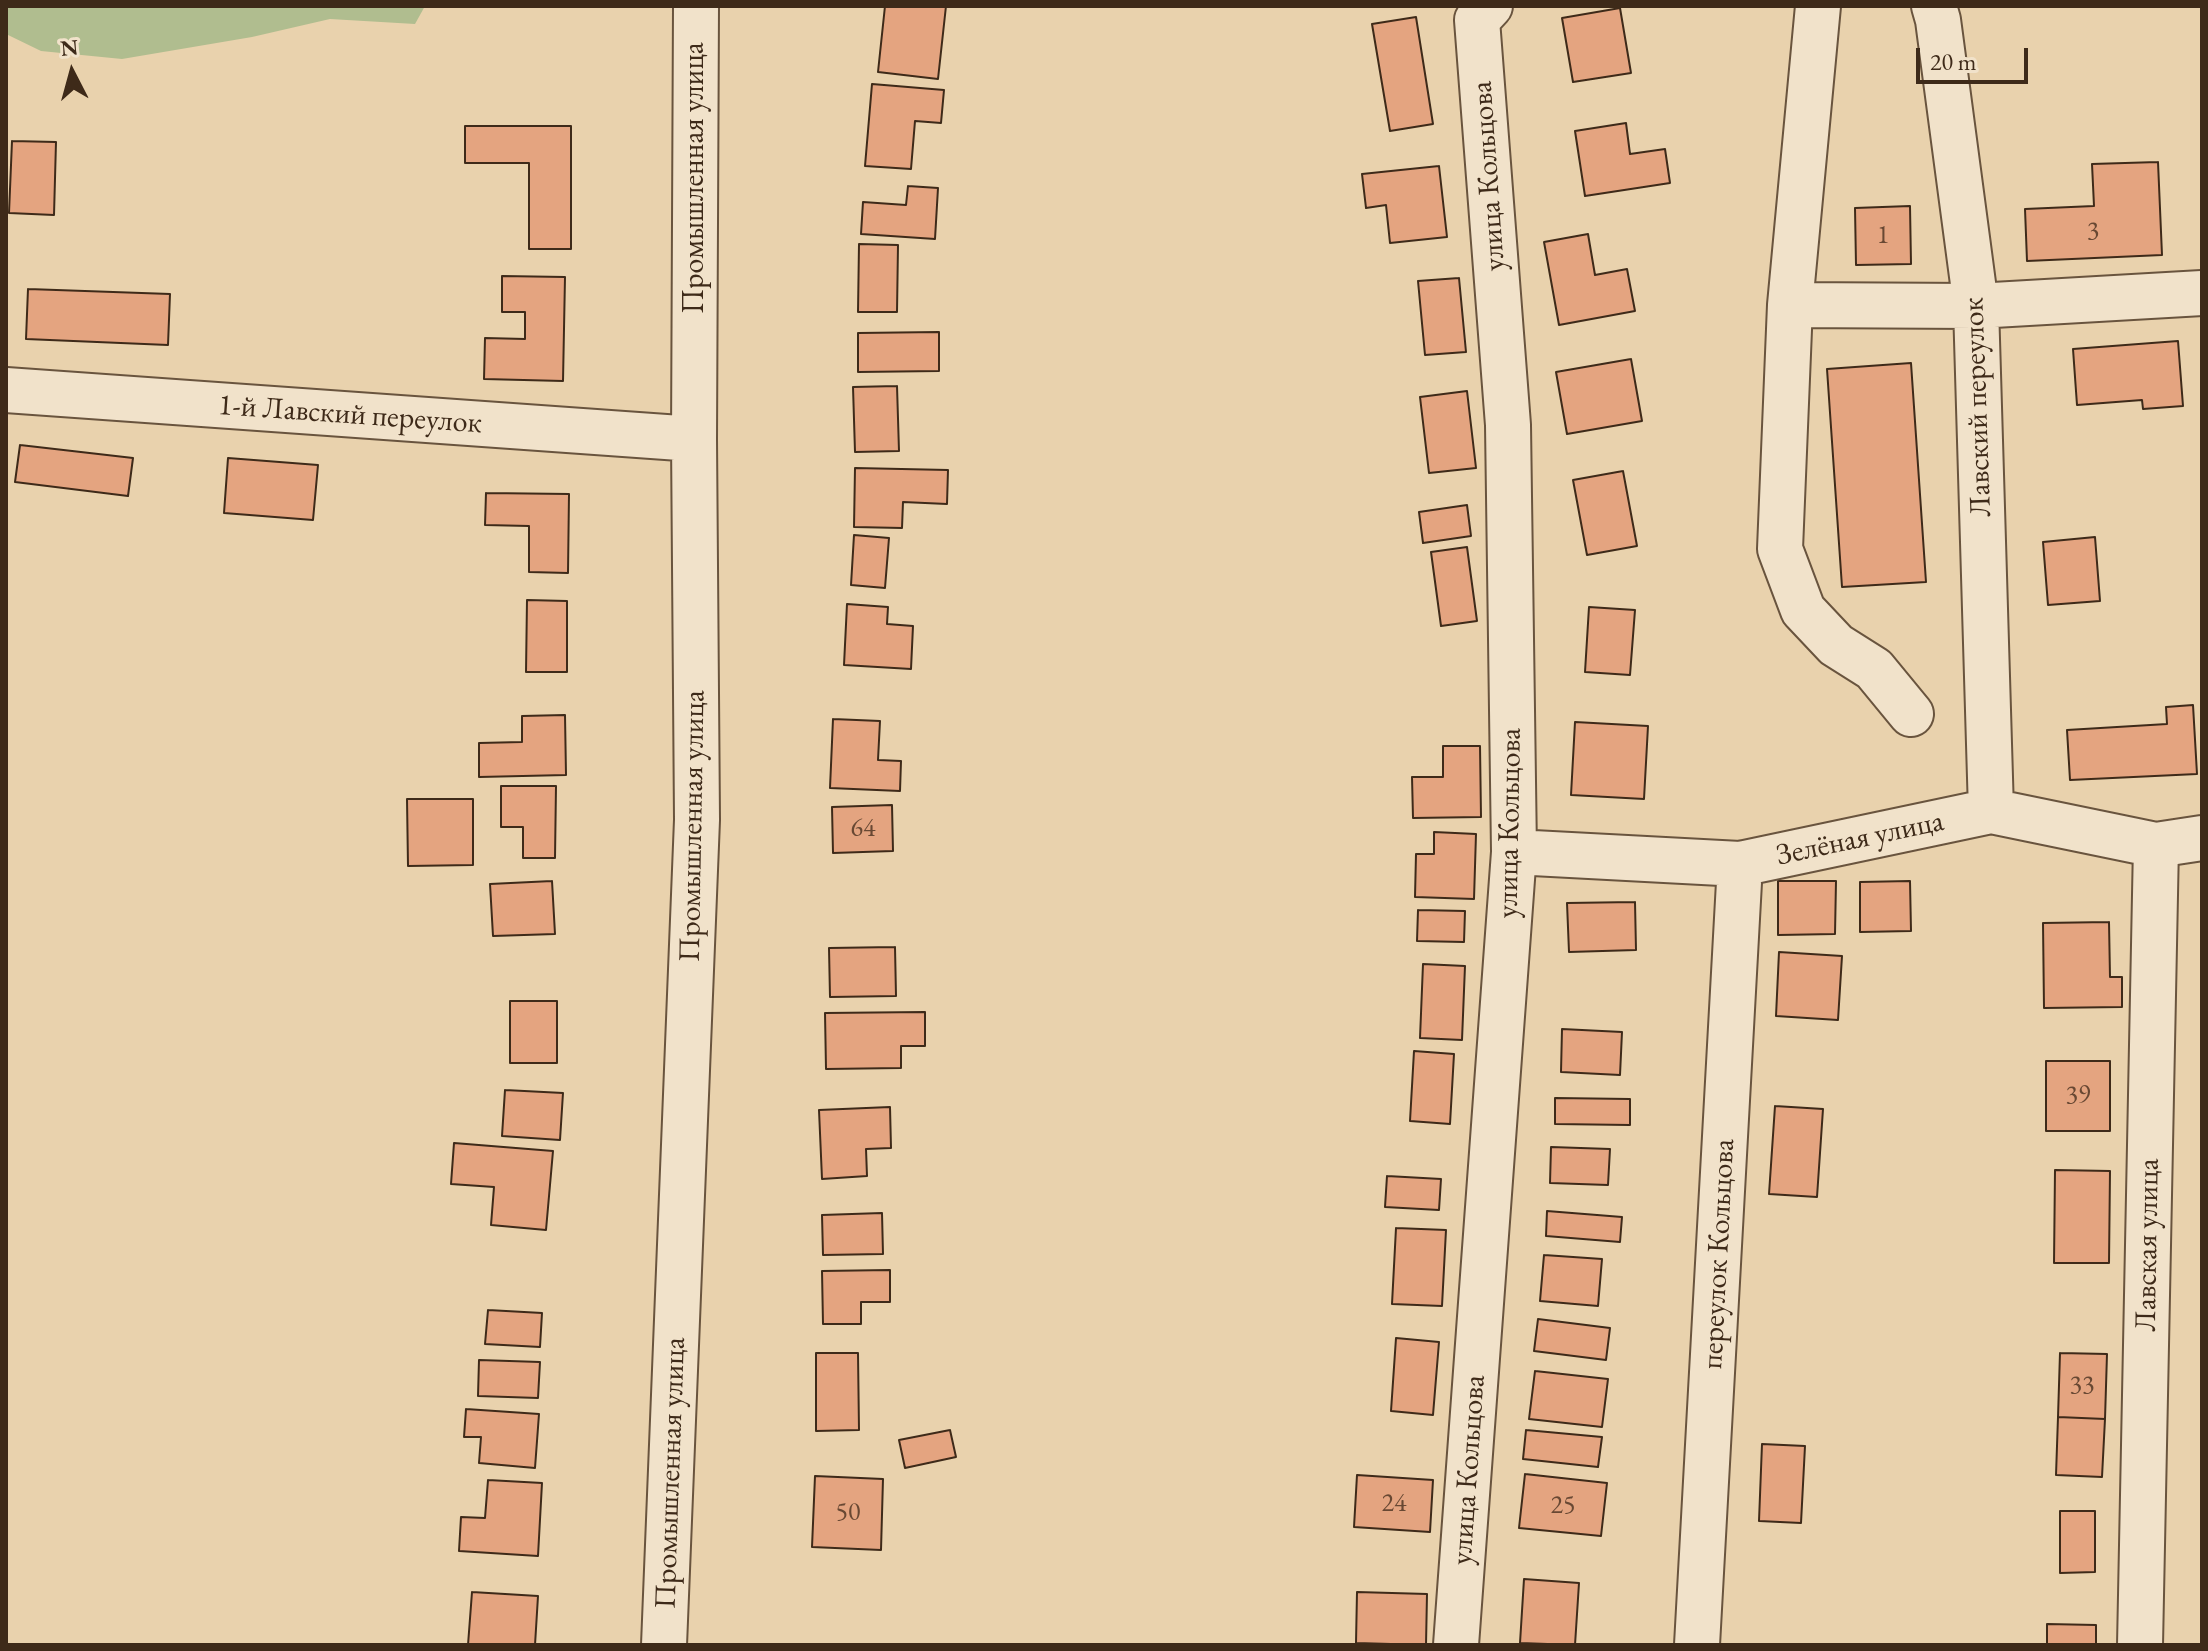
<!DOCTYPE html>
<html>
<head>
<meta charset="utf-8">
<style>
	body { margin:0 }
	#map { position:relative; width:2208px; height:1651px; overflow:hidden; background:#e9d2ad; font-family:"EB Garamond",serif }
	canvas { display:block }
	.frame { position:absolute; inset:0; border:8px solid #3e2a19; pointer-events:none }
	.north { position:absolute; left:32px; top:32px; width:80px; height:80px; -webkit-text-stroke:6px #f1e2ca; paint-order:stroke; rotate:354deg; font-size:22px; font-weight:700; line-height:32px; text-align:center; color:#3e2a19 }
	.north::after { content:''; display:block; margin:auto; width:28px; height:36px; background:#3e2a19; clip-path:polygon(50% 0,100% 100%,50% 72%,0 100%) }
	.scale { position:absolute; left:1916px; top:48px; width:112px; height:36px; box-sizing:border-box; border:4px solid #3e2a19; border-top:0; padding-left:10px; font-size:24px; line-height:28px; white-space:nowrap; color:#3e2a19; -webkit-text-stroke:6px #f1e2ca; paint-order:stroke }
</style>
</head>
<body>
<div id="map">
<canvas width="2208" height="1651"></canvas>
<div class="frame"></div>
<div class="north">N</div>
<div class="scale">20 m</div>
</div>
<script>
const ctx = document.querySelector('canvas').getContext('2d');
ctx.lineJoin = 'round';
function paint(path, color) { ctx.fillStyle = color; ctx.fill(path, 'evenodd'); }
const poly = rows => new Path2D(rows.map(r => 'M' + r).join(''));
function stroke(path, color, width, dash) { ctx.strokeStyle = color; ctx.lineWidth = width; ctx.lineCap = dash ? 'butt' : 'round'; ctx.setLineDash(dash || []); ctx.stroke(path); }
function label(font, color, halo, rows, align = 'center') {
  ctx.font = font + ' "EB Garamond",serif'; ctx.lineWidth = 6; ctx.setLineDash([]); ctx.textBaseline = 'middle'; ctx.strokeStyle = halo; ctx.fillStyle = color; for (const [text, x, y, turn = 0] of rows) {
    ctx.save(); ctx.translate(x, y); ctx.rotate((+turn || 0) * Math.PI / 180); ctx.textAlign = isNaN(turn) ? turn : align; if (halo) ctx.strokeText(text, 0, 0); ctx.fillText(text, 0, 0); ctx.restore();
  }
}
paint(poly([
	[6,6,425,6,415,24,330,19,252,37,122,59,41,51,6,34]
]), '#b0bd8f');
const building = poly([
	[885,6,946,6,938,79,878,72,885,6],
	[1620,8,1631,73,1573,82,1562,18,1620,8],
	[1416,17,1433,124,1390,131,1372,24,1416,17],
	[872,84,944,90,941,123,915,121,911,169,865,166,872,84],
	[1626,123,1630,154,1665,149,1670,183,1585,196,1575,131,1626,123],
	[465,126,571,126,571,249,529,249,529,163,465,163,465,126],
	[12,141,56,142,54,215,9,213,12,141],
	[2158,162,2162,255,2027,261,2025,209,2094,206,2092,164,2158,162],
	[1439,166,1447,237,1390,243,1386,205,1366,208,1362,174,1439,166],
	[908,186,938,188,935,239,861,234,863,202,906,205,908,186],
	[1910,206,1911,264,1856,265,1855,208,1910,206],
	[1588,234,1595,275,1627,269,1635,311,1559,325,1544,242,1588,234],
	[859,244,898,245,897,312,858,312,859,244],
	[502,276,565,277,563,381,484,379,485,338,525,339,525,312,502,312,502,276],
	[1459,278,1466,352,1425,355,1418,281,1459,278],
	[28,289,170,294,168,345,26,339,28,289],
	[939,332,939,371,858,372,858,333,939,332],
	[2178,341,2183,406,2143,409,2142,400,2077,405,2073,349,2178,341],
	[1631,359,1642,421,1567,434,1556,372,1631,359],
	[1911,363,1926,582,1842,587,1827,369,1911,363],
	[897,386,899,451,855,452,853,387,897,386],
	[1467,391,1476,468,1429,473,1420,397,1467,391],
	[20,445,133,458,128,496,15,482,20,445],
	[228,458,318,465,313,520,224,513,228,458],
	[855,468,948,470,947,504,903,502,902,528,854,527,855,468],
	[1623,471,1637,546,1587,555,1573,480,1623,471],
	[486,493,569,494,568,573,529,572,529,526,485,525,486,493],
	[1467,505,1471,536,1423,543,1419,512,1467,505],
	[854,535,889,538,885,588,851,585,854,535],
	[2095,537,2100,601,2048,605,2043,542,2095,537],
	[1467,547,1477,621,1441,626,1431,552,1467,547],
	[527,600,567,601,567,672,526,672,527,600],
	[847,604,888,607,887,624,913,626,911,669,844,665,847,604],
	[1589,607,1635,610,1630,675,1585,672,1589,607],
	[2193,705,2197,774,2070,780,2067,730,2167,724,2166,707,2193,705],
	[565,715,566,775,479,777,479,743,522,742,522,716,565,715],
	[833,719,880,721,878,760,901,761,900,791,830,788,833,719],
	[1575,722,1648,726,1644,799,1571,795,1575,722],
	[1443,746,1480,746,1481,817,1413,818,1412,777,1443,777,1443,746],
	[501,786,556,786,555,858,523,858,523,827,501,827,501,786],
	[407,799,473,799,473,865,408,866,407,799],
	[892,805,893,851,833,853,832,807,892,805],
	[1434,832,1476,834,1474,899,1415,897,1416,854,1434,854,1434,832],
	[552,881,555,934,493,936,490,884,552,881],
	[1778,881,1836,881,1835,934,1778,935,1778,881],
	[1910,881,1911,931,1860,932,1860,882,1910,881],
	[1635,902,1636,950,1569,952,1567,903,1635,902],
	[1418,910,1465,911,1464,942,1417,941,1418,910],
	[2109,922,2110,977,2122,977,2122,1007,2044,1008,2043,923,2109,922],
	[895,947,896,996,830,997,829,948,895,947],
	[1779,952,1842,956,1838,1020,1776,1016,1779,952],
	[1423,964,1465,966,1462,1040,1420,1038,1423,964],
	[510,1001,557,1001,557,1063,510,1063,510,1001],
	[925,1012,925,1046,901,1046,901,1068,826,1069,825,1013,925,1012],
	[1562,1029,1622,1032,1620,1075,1561,1072,1562,1029],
	[1414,1051,1454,1054,1450,1124,1410,1121,1414,1051],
	[2046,1061,2110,1061,2110,1131,2046,1131,2046,1061],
	[505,1090,563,1093,560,1140,502,1136,505,1090],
	[1555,1098,1630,1099,1630,1125,1555,1124,1555,1098],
	[1775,1106,1823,1109,1817,1197,1769,1194,1775,1106],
	[890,1107,891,1148,866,1149,867,1176,822,1179,819,1110,890,1107],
	[454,1143,553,1151,546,1230,491,1225,494,1187,451,1184,454,1143],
	[1551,1147,1610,1149,1608,1185,1550,1183,1551,1147],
	[2055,1170,2110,1171,2109,1263,2054,1263,2055,1170],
	[1387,1176,1441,1179,1439,1210,1385,1207,1387,1176],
	[1547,1211,1622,1217,1620,1242,1546,1236,1547,1211],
	[882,1213,883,1254,823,1255,822,1215,882,1213],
	[1396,1228,1446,1230,1442,1306,1392,1304,1396,1228],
	[1544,1255,1602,1259,1598,1306,1540,1301,1544,1255],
	[890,1270,890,1302,861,1302,861,1324,823,1324,822,1271,890,1270],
	[488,1310,542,1313,540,1347,485,1344,488,1310],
	[1538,1319,1610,1328,1606,1360,1534,1351,1538,1319],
	[1396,1338,1439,1342,1433,1415,1391,1411,1396,1338],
	[816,1353,858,1353,859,1430,816,1431,816,1353],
	[2060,1353,2107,1354,2105,1419,2058,1417,2060,1353],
	[479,1360,540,1362,538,1398,478,1396,479,1360],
	[1535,1371,1608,1379,1602,1427,1529,1419,1535,1371],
	[466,1409,539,1414,535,1468,479,1463,481,1437,464,1437,466,1409],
	[2058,1417,2105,1419,2102,1477,2056,1475,2058,1417],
	[950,1430,956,1457,905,1468,899,1440,950,1430],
	[1526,1430,1602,1437,1598,1467,1523,1459,1526,1430],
	[1762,1444,1805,1446,1801,1523,1759,1521,1762,1444],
	[1525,1474,1607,1483,1601,1536,1519,1528,1525,1474],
	[1357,1475,1433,1480,1430,1532,1354,1527,1357,1475],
	[815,1476,883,1479,881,1550,812,1547,815,1476],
	[488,1480,542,1483,538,1556,459,1551,461,1517,485,1518,488,1480],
	[2060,1511,2095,1511,2095,1572,2060,1573,2060,1511],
	[1524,1579,1579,1583,1575,1645,1520,1643,1524,1579],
	[472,1592,538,1596,535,1645,468,1645,472,1592],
	[1357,1592,1427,1594,1426,1645,1356,1643,1357,1592],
	[2047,1624,2096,1625,2096,1645,2047,1645,2047,1624]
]);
paint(building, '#e4a480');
stroke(building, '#3e2a19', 2);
const minor = poly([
	[1818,6,1790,305,1780,549,1803,610,1836,645,1874,669,1911,714],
	[1934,6,1938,20,1976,306,1991,811],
	[1790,305,1976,306,2202,293],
	[6,390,694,439],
	[1514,852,1740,864,1991,811,2156,845,2202,838],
	[664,1645,697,820,694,439,696,6],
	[1456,1645,1514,852,1508,425,1477,20,1490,6],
	[1697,1645,1740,864],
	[2140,1645,2156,845]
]);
stroke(minor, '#69543e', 48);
stroke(minor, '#f1e2ca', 44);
label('26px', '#684833', null, [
	["3",2093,232],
	["1",1883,236],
	["64",863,829],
	["39",2078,1096],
	["33",2082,1386],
	["24",1394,1504],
	["25",1563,1506],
	["50",848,1513]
]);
label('30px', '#3e2a19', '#f1e2ca', [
	["улица Кольцова",1489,176,-94],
	["Промышленная улица",695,178,-90],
	["Лавский переулок",1978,407,-92],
	["1-й Лавский переулок",350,415,4],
	["улица Кольцова",1510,823,-89],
	["Промышленная улица",693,826,-89],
	["Зелёная улица",1860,839,-12],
	["Лавская улица",2148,1245,-89],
	["переулок Кольцова",1719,1254,-87],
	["улица Кольцова",1469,1470,-86],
	["Промышленная улица",671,1473,-88]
]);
</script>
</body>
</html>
